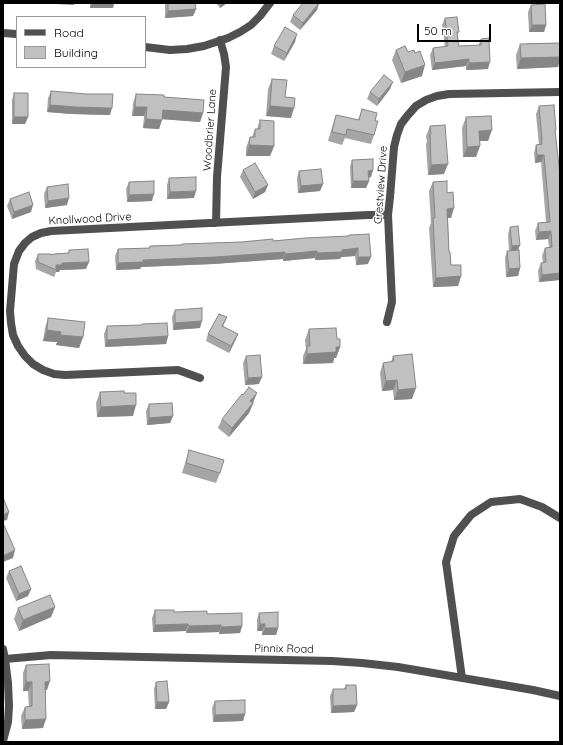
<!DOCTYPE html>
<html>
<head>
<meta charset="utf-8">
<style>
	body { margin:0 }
	#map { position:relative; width:563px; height:745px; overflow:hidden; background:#fff; font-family:Quicksand,sans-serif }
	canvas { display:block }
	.frame { position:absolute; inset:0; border:4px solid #000; pointer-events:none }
	.legend { position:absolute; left:16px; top:16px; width:130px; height:52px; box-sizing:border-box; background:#fff; border:1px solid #999; margin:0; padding:5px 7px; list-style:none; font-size:12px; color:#000 }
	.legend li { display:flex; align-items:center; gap:8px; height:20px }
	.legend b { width:20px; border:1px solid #999 }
	.scale { position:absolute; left:417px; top:24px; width:74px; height:18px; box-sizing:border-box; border:2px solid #000; border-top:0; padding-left:5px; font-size:12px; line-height:14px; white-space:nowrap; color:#000; -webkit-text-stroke:3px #fff; paint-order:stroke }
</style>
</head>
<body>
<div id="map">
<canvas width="563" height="745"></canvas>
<div class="frame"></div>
<ul class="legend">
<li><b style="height:5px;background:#505050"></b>Road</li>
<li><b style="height:11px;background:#c0c0c0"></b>Building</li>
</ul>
<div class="scale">50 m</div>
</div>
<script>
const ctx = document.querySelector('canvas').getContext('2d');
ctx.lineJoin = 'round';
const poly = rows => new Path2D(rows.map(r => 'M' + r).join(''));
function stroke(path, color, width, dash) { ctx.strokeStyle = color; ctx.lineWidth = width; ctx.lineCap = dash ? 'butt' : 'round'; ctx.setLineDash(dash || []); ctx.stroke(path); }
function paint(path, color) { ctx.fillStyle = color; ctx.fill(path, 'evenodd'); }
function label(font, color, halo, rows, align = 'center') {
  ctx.font = font + ' Quicksand,sans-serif'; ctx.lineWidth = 3; ctx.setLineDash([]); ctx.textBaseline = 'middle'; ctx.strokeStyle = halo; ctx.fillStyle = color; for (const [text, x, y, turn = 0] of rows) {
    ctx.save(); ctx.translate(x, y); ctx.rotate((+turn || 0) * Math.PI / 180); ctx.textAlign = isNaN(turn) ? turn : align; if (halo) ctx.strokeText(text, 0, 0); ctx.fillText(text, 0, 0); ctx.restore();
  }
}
stroke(poly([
	[3,33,17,34],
	[145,47,170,50,187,49,204,46,228,38,240,32,251,25,260,16,270,3],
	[216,223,217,177,226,67,224,54,220,40],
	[387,322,392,302,388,215,390,197,394,147,397,135,401,124,408,115,416,106,426,100,437,96,449,94,560,92],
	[200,378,178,370,65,375,54,374,43,370,33,364,25,356,18,346,13,335,11,323,10,311,14,264,19,251,25,243,32,237,41,233,51,231,368,215,388,215],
	[3,649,5,659,8,683,9,706,8,722,3,741],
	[5,659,51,655,332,661,362,663,398,667,533,690,560,696],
	[462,678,446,562,454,536,471,515,491,502,520,499,542,507,560,518]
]), '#505050', 8);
paint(poly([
	[90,3,114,3,113,8,90,8],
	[165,3,195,3,196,9,193,16,165,18],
	[216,3,227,3,220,8],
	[319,3,317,10,300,30,290,22,293,15],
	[531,5,546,25,544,32,529,32,528,12],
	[445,18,459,32,457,35,459,46,478,46,481,39,488,69,466,70,466,66,432,70,430,55,433,48,445,47,442,25],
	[295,42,284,61,271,54,274,46],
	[560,43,560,60,558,67,517,69,516,55,520,44],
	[396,50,408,52,422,76,401,83,392,60],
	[272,79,285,97,291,118,266,116,268,89],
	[390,89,377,106,367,99,370,92],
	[51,91,110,115,72,114,47,112,48,98],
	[14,93,28,117,25,124,12,124,12,100],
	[136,94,164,97,203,113,200,122,162,119,159,129,143,128,144,116,132,116,133,103],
	[539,106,555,132,560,280,539,282,538,271,541,263,543,263,542,256,545,248,549,247,548,239,536,240,535,231,538,223,546,222,541,162,535,163,534,153,536,145,539,145,536,114],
	[362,109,374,135,371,144,345,138,342,145,328,141,333,124,336,115,358,120],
	[466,117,488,141,480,141,476,157,463,157,462,128],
	[260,120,274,146,270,156,246,156,246,148,250,137,252,137,255,129,257,129],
	[430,126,444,174,428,175,426,144,427,142,426,136],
	[352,160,373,170,371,177,369,178,369,181,366,188,351,188,350,167],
	[243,170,268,185,265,192,253,199,240,177],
	[299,171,323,184,320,191,298,193,297,178],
	[169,178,194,198,167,199,167,185],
	[129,182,152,201,127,202,126,189],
	[433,182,447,193,451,218,448,218,449,252,451,265,461,276,458,286,433,287,429,228,431,223,429,191],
	[47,187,67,205,45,208,44,194],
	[10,199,31,212,12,219,7,206],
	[510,227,520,245,518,250,520,268,518,276,506,277,505,258,507,251,509,251,508,234],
	[349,235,368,264,356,265,355,256,341,257,340,259,315,260,315,258,283,261,283,259,213,264,141,267,140,269,116,270,115,256,118,249,149,248,150,246,273,241,349,236],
	[69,250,86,269,60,270,59,272,56,272,54,277,36,269,35,261,38,254,51,255,68,253],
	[175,310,200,328,173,330,172,317],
	[227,317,223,327,238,334,235,341,229,353,206,341,208,334],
	[48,318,83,337,79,348,56,345,57,342,43,341,45,328],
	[142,324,168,336,166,344,105,347,104,334,107,326,142,326],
	[309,329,337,339,340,347,336,358,334,358,333,363,303,364,303,356,306,349,305,340],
	[246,356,259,384,245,385,243,363],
	[393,356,412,399,394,400,393,390,382,391,380,373,383,363,391,362],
	[100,392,124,393,133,416,97,417,96,403],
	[254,402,249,413,229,437,218,428,222,419],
	[149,404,173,416,170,423,147,425,146,411],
	[189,450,220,473,216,483,182,473],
	[9,571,31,589,28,596,16,601,6,578],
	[55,607,51,617,19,631,14,619,18,608],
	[155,610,174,612,207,614,242,626,240,633,219,634,219,632,186,633,186,631,153,632,152,618],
	[259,613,278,628,276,635,262,635,262,631,257,631,257,620],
	[26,665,47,690,46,690,43,728,22,729,21,716,25,707,29,707,28,691,23,691,23,673],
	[156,682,169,702,166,709,155,709,154,689],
	[346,685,357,705,354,712,331,713,330,696,333,689,344,689],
	[215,701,245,714,243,721,213,722,212,708]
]), '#a5a5a5');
paint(poly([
	[56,3,74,3,74,5,56,4],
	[92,3,114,3,113,8,90,8],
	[221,3,227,3,220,8],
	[319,3,317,10,300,30,303,23],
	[196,9,193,16,165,18,168,11],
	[532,25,546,25,544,32,529,32],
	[297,34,295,42,284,61,287,53],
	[560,57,560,60,558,67,517,69,521,58],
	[469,59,466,66,432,70,435,63],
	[490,62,488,69,466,70,469,63],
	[425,65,422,76,401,83,405,72],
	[393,82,390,89,377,106,379,99],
	[50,105,112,108,110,115,72,114,47,112],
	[270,106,294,108,291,118,266,116],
	[135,107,147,107,144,116,132,116],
	[163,110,203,113,200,122,160,119],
	[14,117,28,117,25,124,12,124],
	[146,119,162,120,159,129,143,128],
	[492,130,488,141,475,141,479,131],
	[249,145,274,146,270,156,246,156],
	[480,146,476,157,463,157,467,147],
	[537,155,544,155,541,162,535,163],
	[448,164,444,174,428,175,431,165],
	[373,170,371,177,366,178,368,171],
	[353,181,369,181,366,188,351,188],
	[323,184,320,191,298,193,301,186],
	[268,185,265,192,253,199,255,192],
	[196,191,194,198,167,199,170,192],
	[154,194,152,201,127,202,129,195],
	[69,198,67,205,45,208,48,201],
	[33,205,31,212,12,219,14,212],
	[454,208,451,218,444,218,447,209],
	[551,231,548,239,536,240,539,232],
	[520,245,517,252,510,253,512,246],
	[358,248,355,256,341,257,340,259,315,260,317,253,342,250],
	[317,251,315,258,283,261,285,254],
	[285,252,283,259,213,264,141,267,140,269,116,270,118,263,143,260],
	[358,257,371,257,368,264,356,265],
	[89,262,86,269,60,270,59,272,56,272,56,265,62,263],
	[520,268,518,276,506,277,509,269],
	[560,273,560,280,539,282,542,275],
	[461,276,458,286,433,287,436,278],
	[202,321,200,328,173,330,175,323],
	[47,330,61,332,57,342,43,341],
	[238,334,235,341,229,353,231,346],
	[60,335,83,337,79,348,56,345],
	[168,336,166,344,105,347,107,340],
	[336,347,340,347,336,358,334,358,333,363,303,364,307,354],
	[262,377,259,384,245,385,248,378],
	[397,380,393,390,382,391,386,381],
	[416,388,412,399,394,400,398,390],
	[257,393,249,413,229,437,232,428,250,401],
	[136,405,133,416,97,417,101,407],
	[173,416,170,423,147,425,149,418],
	[9,512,7,520,3,521,3,515],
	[15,550,13,558,3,562,3,556],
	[31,589,28,596,16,601,19,594],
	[55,607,51,617,19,631,23,620],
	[188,624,186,631,153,632,155,625],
	[260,624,265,624,262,631,257,631],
	[221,625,219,632,186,633,189,626],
	[242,626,240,633,219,634,221,627],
	[265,628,278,628,276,635,262,635],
	[50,681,47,690,42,690,45,682],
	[26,682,32,682,28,691,23,691],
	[157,702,169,702,166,709,155,709],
	[357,705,354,712,331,713,333,706],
	[245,714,243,721,213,722,215,715],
	[46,719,43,728,22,729,25,720]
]), '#868686');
const building = poly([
	[168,3,195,3,196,9,168,11,168,3],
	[303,3,319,3,303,23,293,15,303,3],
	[545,4,546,25,532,25,531,5,545,4],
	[457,17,459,32,457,32,459,46,481,45,481,39,489,38,490,62,469,63,469,59,435,63,433,48,448,46,445,18,457,17],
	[285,27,297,34,287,53,274,46,285,27],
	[560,43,560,57,521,58,520,44,560,43],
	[405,46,408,52,414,50,415,53,420,51,425,65,405,72,396,50,405,46],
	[384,75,393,82,379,99,370,92,384,75],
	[272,79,287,80,285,97,295,98,294,108,270,106,272,79],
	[51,91,87,94,113,94,112,108,75,107,50,105,51,91],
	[14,93,28,93,28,117,14,117,14,93],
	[136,94,164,95,164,97,204,100,203,113,163,110,162,120,146,119,147,107,135,107,136,94],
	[554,105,556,130,555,130,560,175,560,273,542,275,541,263,546,262,545,248,552,247,551,231,539,232,538,223,550,222,544,155,537,155,536,145,542,144,541,140,542,140,539,106,554,105],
	[362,109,377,113,375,121,378,121,374,135,347,129,346,135,332,132,336,115,359,120,362,109],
	[491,116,492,130,479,131,480,146,467,147,466,117,491,116],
	[260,120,274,121,274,146,249,145,250,137,255,137,255,129,260,129,260,120],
	[445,125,448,164,431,165,430,134,431,134,430,126,445,125],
	[373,159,373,170,368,171,369,181,353,181,352,160,373,159],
	[255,163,268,185,255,192,243,170,255,163],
	[321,169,323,184,301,186,299,171,321,169],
	[196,177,196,191,170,192,169,178,196,177],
	[154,181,154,194,129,195,129,182,154,181],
	[447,181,447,193,453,192,454,208,447,209,449,252,450,252,451,265,461,265,461,276,436,278,433,218,435,218,433,182,447,181],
	[68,184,69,198,48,201,47,187,68,184],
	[29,192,33,205,14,212,10,199,29,192],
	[518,226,520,245,512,246,510,227,518,226],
	[369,234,371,257,358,257,358,248,342,250,342,252,317,253,317,251,285,254,285,252,216,257,143,260,143,262,118,263,118,249,150,248,150,246,182,245,182,244,241,242,273,239,273,241,305,238,349,236,349,235,369,234],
	[88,249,89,262,62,263,62,265,56,265,56,270,38,262,38,254,51,254,51,255,54,254,69,253,69,250,88,249],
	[519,250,520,268,509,269,507,251,519,250],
	[202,308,202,321,175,323,175,310,202,308],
	[219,314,227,317,222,326,238,334,231,346,208,334,219,314],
	[48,318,85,322,83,337,60,335,61,332,47,330,48,318],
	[167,323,168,336,107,340,107,326,142,325,142,324,167,323],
	[336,328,337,339,340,339,340,347,336,347,336,352,307,354,307,346,310,346,309,329,336,328],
	[412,354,416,388,398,390,397,380,386,381,383,363,394,361,393,356,412,354],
	[260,355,262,377,248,378,246,356,260,355],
	[249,387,257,393,250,401,253,403,232,428,222,419,242,394,243,395,249,387],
	[124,391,124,393,136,393,136,405,101,407,100,392,124,391],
	[172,403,173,416,149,418,149,404,172,403],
	[189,450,224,460,220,473,186,463,189,450],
	[4,500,9,512,3,515,3,501,4,500],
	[3,523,15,550,3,556,3,523],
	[21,566,31,589,19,594,9,571,21,566],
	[50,595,55,607,23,620,18,608,50,595],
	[155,610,174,610,174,612,207,611,207,614,242,613,242,626,221,627,221,625,189,626,188,624,155,625,155,610],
	[278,612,278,628,265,628,265,624,260,624,259,613,278,612],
	[49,664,50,681,45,682,46,719,25,720,25,707,32,706,32,682,26,682,26,665,49,664],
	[167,681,169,702,157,702,156,682,167,681],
	[346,685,356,685,357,705,333,706,333,689,346,689,346,685],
	[245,700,245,714,215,715,215,701,245,700]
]);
paint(building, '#c0c0c0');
stroke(building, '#868686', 1);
label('11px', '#000', '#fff', [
	["Woodbrier Lane",210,130,-86],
	["Crestview Drive",381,185,-86],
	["Knollwood Drive",90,219,-3],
	["Pinnix Road",284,649,1]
]);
</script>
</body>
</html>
